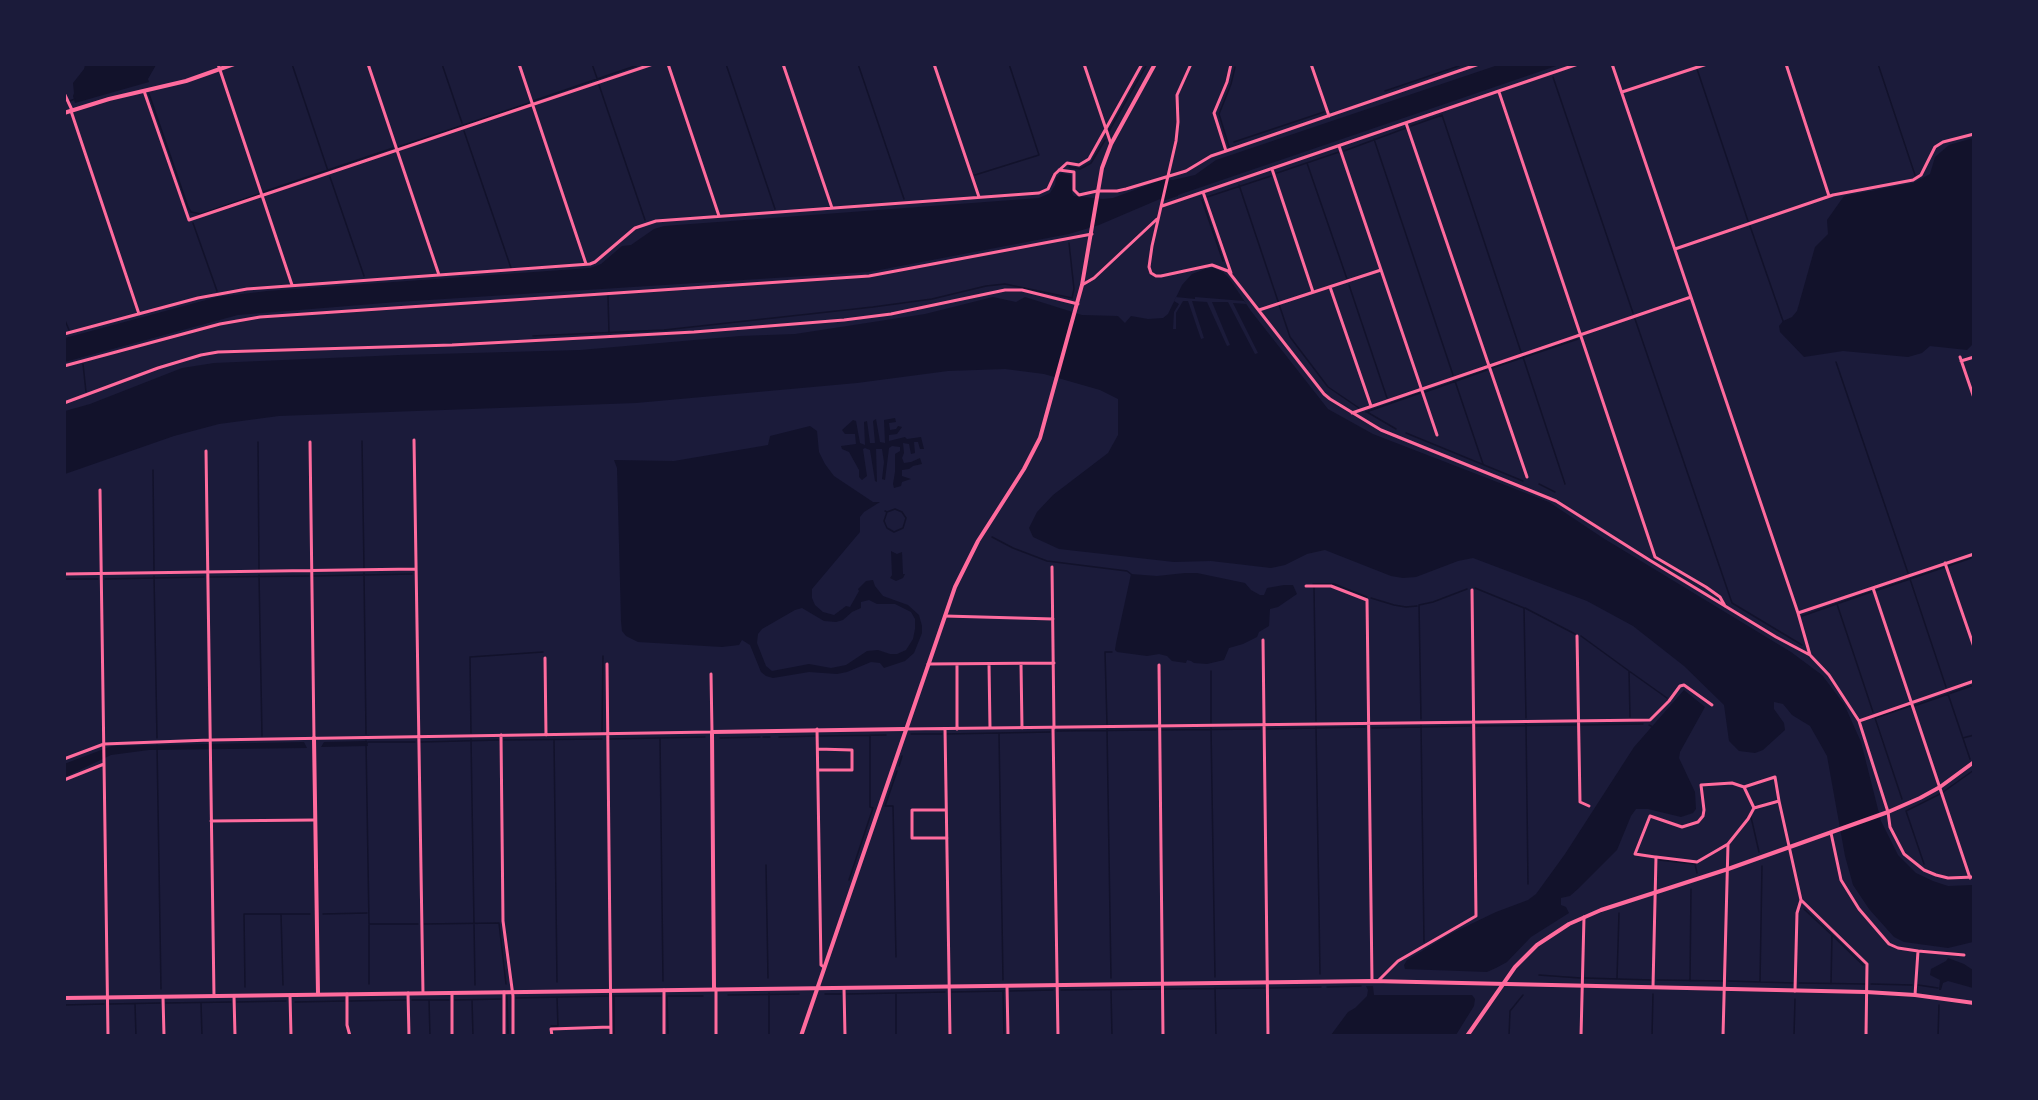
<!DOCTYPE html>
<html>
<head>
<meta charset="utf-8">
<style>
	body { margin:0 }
	#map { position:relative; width:2038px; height:1100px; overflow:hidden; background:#1b1b3a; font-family:"Sofia Sans Condensed",sans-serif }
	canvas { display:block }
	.frame { position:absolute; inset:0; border:66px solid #1b1b3a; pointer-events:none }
</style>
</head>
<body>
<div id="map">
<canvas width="2038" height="1100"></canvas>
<div class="frame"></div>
</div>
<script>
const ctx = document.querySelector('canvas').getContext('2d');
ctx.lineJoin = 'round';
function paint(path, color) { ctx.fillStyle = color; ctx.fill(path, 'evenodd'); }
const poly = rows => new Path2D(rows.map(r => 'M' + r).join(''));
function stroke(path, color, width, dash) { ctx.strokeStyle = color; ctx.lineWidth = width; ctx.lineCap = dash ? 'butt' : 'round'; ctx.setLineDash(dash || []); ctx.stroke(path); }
paint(poly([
	[85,65,85,64,156,65,148,79,149,82,75,103,73,96,74,93,73,83,84,69],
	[1498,65,1559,65,1178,195,1178,196,1166,200,1160,199,1099,225,1069,234,869,272,397,302,238,315,65,362,65,338,217,297,267,291,590,268,601,264,622,246,631,245,654,229,664,226,1039,198,1050,193,1055,185,1056,178,1061,173,1071,175,1072,193,1074,196,1103,199,1113,198,1164,179,1173,180,1195,175,1216,160],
	[1973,138,1974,328,1972,345,1967,350,1930,346,1922,353,1908,357,1843,351,1804,357,1780,332,1779,326,1783,321,1792,317,1797,311,1815,247,1828,234,1827,220,1844,196,1913,183,1930,174,1935,157,1949,145],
	[1214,268,1223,272,1229,278,1251,311,1328,409,1373,434,1549,502,1603,538,1791,652,1822,675,1844,704,1861,742,1881,821,1898,855,1916,873,1933,881,1948,886,1973,885,1973,942,1948,948,1904,942,1894,937,1869,909,1853,885,1845,856,1827,756,1810,726,1792,715,1783,704,1774,702,1774,709,1784,723,1785,730,1763,750,1755,753,1739,751,1729,741,1724,705,1684,666,1633,626,1587,601,1473,558,1458,561,1416,577,1403,578,1391,576,1325,550,1307,554,1285,565,1271,568,1211,561,1174,562,1059,549,1033,537,1029,528,1037,512,1053,495,1108,453,1118,435,1118,399,1100,390,1044,374,1005,369,948,371,857,383,636,403,279,416,219,424,174,436,65,474,65,411,90,404,182,368,214,363,399,355,580,350,740,336,795,334,925,314,993,297,1016,302,1025,297,1082,315,1118,316,1125,323,1131,316,1148,319,1163,318,1168,314,1182,285,1192,274,1205,269],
	[895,418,896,422,889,423,890,430,896,429,898,426,902,427,897,434,889,435,889,441,905,437,907,439,921,437,924,449,920,449,918,442,914,442,915,453,911,454,909,444,903,443,904,453,902,458,904,463,911,462,920,458,922,464,913,466,909,469,902,470,902,476,911,479,902,482,901,486,894,488,893,484,895,472,895,454,900,451,900,447,892,446,889,448,885,480,882,479,884,462,882,449,876,449,877,482,875,481,870,450,865,448,863,449,867,476,862,480,859,477,859,470,849,452,842,449,841,446,856,444,855,434,845,434,842,430,853,420,856,421,860,443,865,445,864,422,867,421,870,443,875,443,873,421,876,419,880,442,885,443,884,420],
	[810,426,817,431,819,452,825,464,834,476,873,502,880,502,864,512,860,517,860,532,812,589,812,598,815,605,823,612,834,615,846,606,850,607,859,591,858,589,866,581,873,580,875,586,883,596,908,605,919,615,922,626,922,633,914,653,905,661,884,668,880,663,871,662,847,672,837,674,809,672,773,678,766,676,761,672,750,645,742,640,739,645,722,647,638,642,626,636,622,631,621,621,617,468,614,460,674,461,768,445,770,436],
	[869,600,877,604,895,604,911,612,915,619,915,629,913,639,906,650,897,654,890,654,878,650,867,651,846,665,831,668,809,664,772,671,766,666,757,643,758,634,762,629,795,610,802,608,824,621,836,622,843,620,852,612,861,608,861,602],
	[891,551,897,554,902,552,903,574,905,574,903,578,896,581,890,578,892,575],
	[1185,573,1197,573,1245,583,1251,590,1260,595,1264,595,1267,588,1284,585,1293,585,1297,594,1278,607,1270,609,1269,626,1259,632,1257,637,1243,644,1229,648,1224,660,1207,664,1194,663,1191,661,1187,660,1186,663,1172,661,1167,656,1159,654,1147,656,1117,652,1115,650,1116,643,1131,574,1157,576],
	[1684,690,1705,707,1680,752,1679,758,1695,792,1696,809,1693,813,1681,817,1648,809,1636,809,1631,816,1617,850,1579,888,1570,896,1561,898,1561,905,1566,907,1569,913,1531,937,1507,962,1496,968,1487,972,1405,969,1404,965,1407,960,1452,933,1496,912,1528,900,1536,894,1565,854,1634,747],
	[367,741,368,746,321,747,324,742],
	[304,742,307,748,149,750,111,755,65,777,64,764,112,746],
	[1948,958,1964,964,1973,970,1973,988,1948,981,1943,983,1941,990,1939,990,1940,980,1930,975,1931,969,1946,961],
	[1366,986,1373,986,1374,995,1472,995,1475,999,1474,1006,1456,1035,1331,1035,1348,1012,1355,1008,1367,996,1368,990]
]), '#12122b');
paint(poly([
	[1176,297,1195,299,1195,297,1244,301,1247,304,1233,303,1258,353,1255,354,1228,302,1212,302,1230,345,1227,346,1207,302,1192,301,1204,338,1201,339,1188,301,1183,301,1176,313,1176,329,1173,329,1174,312,1179,304,1174,301]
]), '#1b1b3a');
stroke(poly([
	[292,64,328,171],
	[442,64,462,123],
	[592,64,598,81],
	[726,64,775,209],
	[858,64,904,199],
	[1695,64,1695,65],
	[1878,64,1915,175],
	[1697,69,1748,221],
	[1553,77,1633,313],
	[599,85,645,220],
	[1385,91,1459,66],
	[149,94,188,207,191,212,201,214,259,194],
	[533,101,641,64],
	[64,103,75,99],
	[1411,126,1442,115,1521,352],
	[464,131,511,268],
	[1109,131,1147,64],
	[1374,139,1453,375],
	[1234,142,1324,112],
	[398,147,529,103],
	[1229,147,1219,114,1231,84,1235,67],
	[1344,151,1406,128],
	[1307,163,1347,279],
	[1069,167,1080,169,1091,163,1105,140],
	[1277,173,1339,152],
	[975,175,1039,155,1009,64],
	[330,177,364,276],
	[1239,185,1290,337,1328,387,1359,408],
	[263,192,393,148],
	[1207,197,1271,176],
	[1202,200,1223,261],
	[193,223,217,291],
	[1750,226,1783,321],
	[1349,285,1387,398],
	[608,296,609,333],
	[64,318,69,330],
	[1635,319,1732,603,1802,645],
	[533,336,664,330,873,307,932,299,986,286,1005,284,1072,298,1074,289,1069,243],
	[1523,357,1565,484],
	[1836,362,1908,573],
	[83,364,86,392],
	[1492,368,1578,339],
	[1455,381,1483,464],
	[1425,392,1487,370],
	[1366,412,1420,393],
	[1367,412,1396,429],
	[1406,433,1523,481],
	[362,441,364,568],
	[258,442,259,569],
	[153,470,154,570],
	[1539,484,1555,492],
	[885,511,887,512,895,509,902,512,906,518,903,528,894,532,887,528,884,521,887,512],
	[992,537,1013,548,1047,561,1127,571,1131,574],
	[1948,566,1974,557],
	[364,573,366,734],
	[259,575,262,736],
	[154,576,157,738],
	[314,576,412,574],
	[210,577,309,576],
	[64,579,98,579],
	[105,579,204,577],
	[1910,579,1946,687],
	[1313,584,1334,584,1367,597],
	[1314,588,1316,721],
	[1475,588,1524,608,1526,718],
	[1875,591,1945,567],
	[1371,598,1394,605,1406,607,1417,606],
	[1837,604,1873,712],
	[1525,608,1575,634],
	[1802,616,1871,592],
	[1581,636,1629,671,1630,717],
	[1211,671,1211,723],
	[1629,671,1667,698],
	[1948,694,1970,759],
	[1914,706,1974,685],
	[1421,719,1419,605,1433,602,1467,589],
	[1107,724,1105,652,1112,652],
	[1526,724,1528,884],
	[1421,725,1424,942],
	[1581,725,1643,724],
	[1649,725,1653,727],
	[1476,726,1576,725],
	[1316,727,1320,974],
	[1211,728,1215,977],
	[1372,728,1470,726],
	[1107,729,1111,978],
	[1267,729,1365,727],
	[1162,730,1260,729],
	[602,731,603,656],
	[1057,731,1156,730],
	[471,733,470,657,543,652],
	[911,734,942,734],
	[947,734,1050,732],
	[999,734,1003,980],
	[820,736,886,735],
	[763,737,770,737],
	[779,737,815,736],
	[660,738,663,981],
	[720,738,760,737],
	[1963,738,1974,735],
	[471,739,475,985],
	[610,739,705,737],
	[504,740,602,739],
	[554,740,557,982],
	[366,741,369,924,418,924],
	[421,742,499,740],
	[366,744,368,742,415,742],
	[157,745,161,989],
	[899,766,902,756],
	[1943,792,1974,770],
	[1902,799,1875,718,1910,706],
	[1751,817,1759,852],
	[1660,860,1695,864,1697,873],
	[1924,864,1906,811,1940,794],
	[766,865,768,978],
	[849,880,873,808,870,807,870,735],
	[1804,909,1832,935],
	[281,914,283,985],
	[323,914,367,913],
	[424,924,499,923,506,984],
	[369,925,369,984],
	[896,957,893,806,885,806,897,771],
	[1539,975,1580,978],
	[1585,978,1651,980],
	[1617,978,1619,913],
	[1657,980,1723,981],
	[1690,981,1691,889],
	[1728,981,1793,983],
	[1760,982,1762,866],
	[1799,983,1865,984],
	[1831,984,1832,935,1863,965],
	[1871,984,1912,985],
	[1918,985,1938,988],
	[245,987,244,914,310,914],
	[1327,987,1361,986],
	[1215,988,1216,1036],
	[1270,988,1321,987],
	[1165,989,1265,988],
	[1061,990,1160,989],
	[1003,991,1004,1036],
	[1010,991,1053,990],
	[1111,991,1112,1036],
	[952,992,1004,991],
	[769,993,769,1036],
	[825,994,841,994],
	[847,994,945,992],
	[896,994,896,1036],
	[728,995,799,994],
	[507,996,508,1036],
	[613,996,661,996],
	[667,996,668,1036],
	[668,996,703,996],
	[614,997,614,1036],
	[516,998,608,996],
	[412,1000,449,1000],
	[429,1000,430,1036],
	[455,1000,501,999],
	[472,1000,473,1036],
	[349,1001,406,1000],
	[237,1002,286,1001],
	[295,1002,344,1001],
	[166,1003,231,1002],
	[201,1003,202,1036],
	[110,1004,160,1003],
	[135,1004,136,1036],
	[64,1005,104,1004],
	[551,1026,558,1026,557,998],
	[1509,1036,1510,1011,1523,995],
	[1652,1036,1653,994],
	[1794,1036,1795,999],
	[1938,1036,1939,1005]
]), '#12122b', 1.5);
stroke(poly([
	[218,64,292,285],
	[368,64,439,275],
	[519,64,586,264],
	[668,64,719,216],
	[783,64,832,208],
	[934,64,979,197],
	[1084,64,1111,144],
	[1191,64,1177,95,1178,122,1176,141,1152,246,1149,267,1151,273,1156,276,1161,276,1212,265,1228,271,1324,394,1330,399,1381,430,1556,501,1651,561,1776,637,1810,655,1829,675,1859,721,1888,812,1890,827,1904,854,1924,870,1936,875,1948,878,1974,877],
	[1311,64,1329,116],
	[1612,64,1798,613,1810,655],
	[1786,64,1829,196],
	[144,91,189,220,653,64],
	[1499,92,1655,557,1706,587,1720,597,1725,606],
	[1622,92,1707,64],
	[64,93,72,110],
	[71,111,139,314],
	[1406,123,1527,477],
	[1339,146,1437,435],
	[1226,151,1214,113,1227,82,1231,64],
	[1272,169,1313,292],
	[1059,170,1074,172,1074,190,1079,195,1097,191,1117,191,1126,189,1186,171,1211,156,1226,151,1479,64],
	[1203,192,1231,273],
	[1162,206,1578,64],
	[1675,249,1833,195,1913,180,1921,175,1935,147,1943,142,1974,134],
	[1082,285,1094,278,1157,219],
	[1330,287,1371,406],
	[1259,310,1381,270],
	[64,334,198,298,247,289,590,264,595,262,635,228,656,221,1039,193,1048,189,1055,174,1067,163,1079,165,1089,159,1142,64],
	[1960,357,1974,398],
	[1961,361,1974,357],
	[64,366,220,324,260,317,869,276,1092,234],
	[64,403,158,368,201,355,218,352,452,345,694,332,844,320,891,314,1005,290,1022,290,1078,304],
	[1352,413,1691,297],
	[414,440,423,993],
	[310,442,314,738],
	[206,451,214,996],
	[100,490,108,1036],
	[1945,563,1974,647],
	[1052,567,1054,728],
	[64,574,416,569],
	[1306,586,1331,586,1367,600,1372,981],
	[1873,588,1970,878],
	[1798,613,1974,554],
	[945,616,1053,619],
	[1577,636,1580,802,1589,806],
	[1263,640,1268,1036],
	[545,658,546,735],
	[607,664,611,1036],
	[928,664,1054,663],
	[989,664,990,728],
	[1021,664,1022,728],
	[957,665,957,729],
	[1159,665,1163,1036],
	[1859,721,1974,681],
	[1053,728,1058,1036],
	[817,729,821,965,824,967],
	[905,729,1650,720,1669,701,1680,686,1684,685,1712,705],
	[945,729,950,1036],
	[501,735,503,921,513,996,513,1036],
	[64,759,104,744,210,740,712,732,711,674],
	[818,770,852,770,852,750,818,749],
	[64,780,104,764],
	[1744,787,1775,777,1779,801],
	[946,810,912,810,912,838,947,838],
	[211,821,315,820],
	[1831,833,1841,880,1859,909,1889,944,1898,948,1918,951,1915,995],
	[1655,857,1635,854,1650,816,1682,827,1698,822,1703,816,1704,810,1701,785,1732,783,1744,787,1754,808],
	[1918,951,1964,955],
	[1378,981,1398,961,1476,916,1472,590],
	[1007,986,1008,1036],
	[1653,987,1656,857,1697,862,1728,844,1748,819,1754,808,1779,801,1801,900,1867,964,1866,1036],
	[844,988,845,1036],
	[716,989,716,1036],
	[664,990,664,1036],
	[1795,991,1797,913,1801,900],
	[504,992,504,1036],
	[408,993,409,1036],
	[452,993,452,1036],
	[347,994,347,1025,350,1036],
	[290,995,291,1036],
	[234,996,235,1036],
	[163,997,164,1036],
	[552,1036,551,1029,610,1027],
	[1581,1036,1584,917],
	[1723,1036,1728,844]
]), '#ff6b9d', 3);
stroke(poly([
	[64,113,109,99,186,81,234,64],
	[314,738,318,994],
	[714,989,712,732,905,729],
	[1467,1036,1515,967,1537,945,1569,924,1601,910,1728,869,1888,812,1920,798,1940,787,1974,762]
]), '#ff6b9d', 4);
stroke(poly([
	[64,998,1372,981,1866,992,1915,995,1974,1003],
	[801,1036,955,587,978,541,1024,469,1040,438,1082,285,1102,168,1111,144,1155,64]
]), '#ff6b9d', 4);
</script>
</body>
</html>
